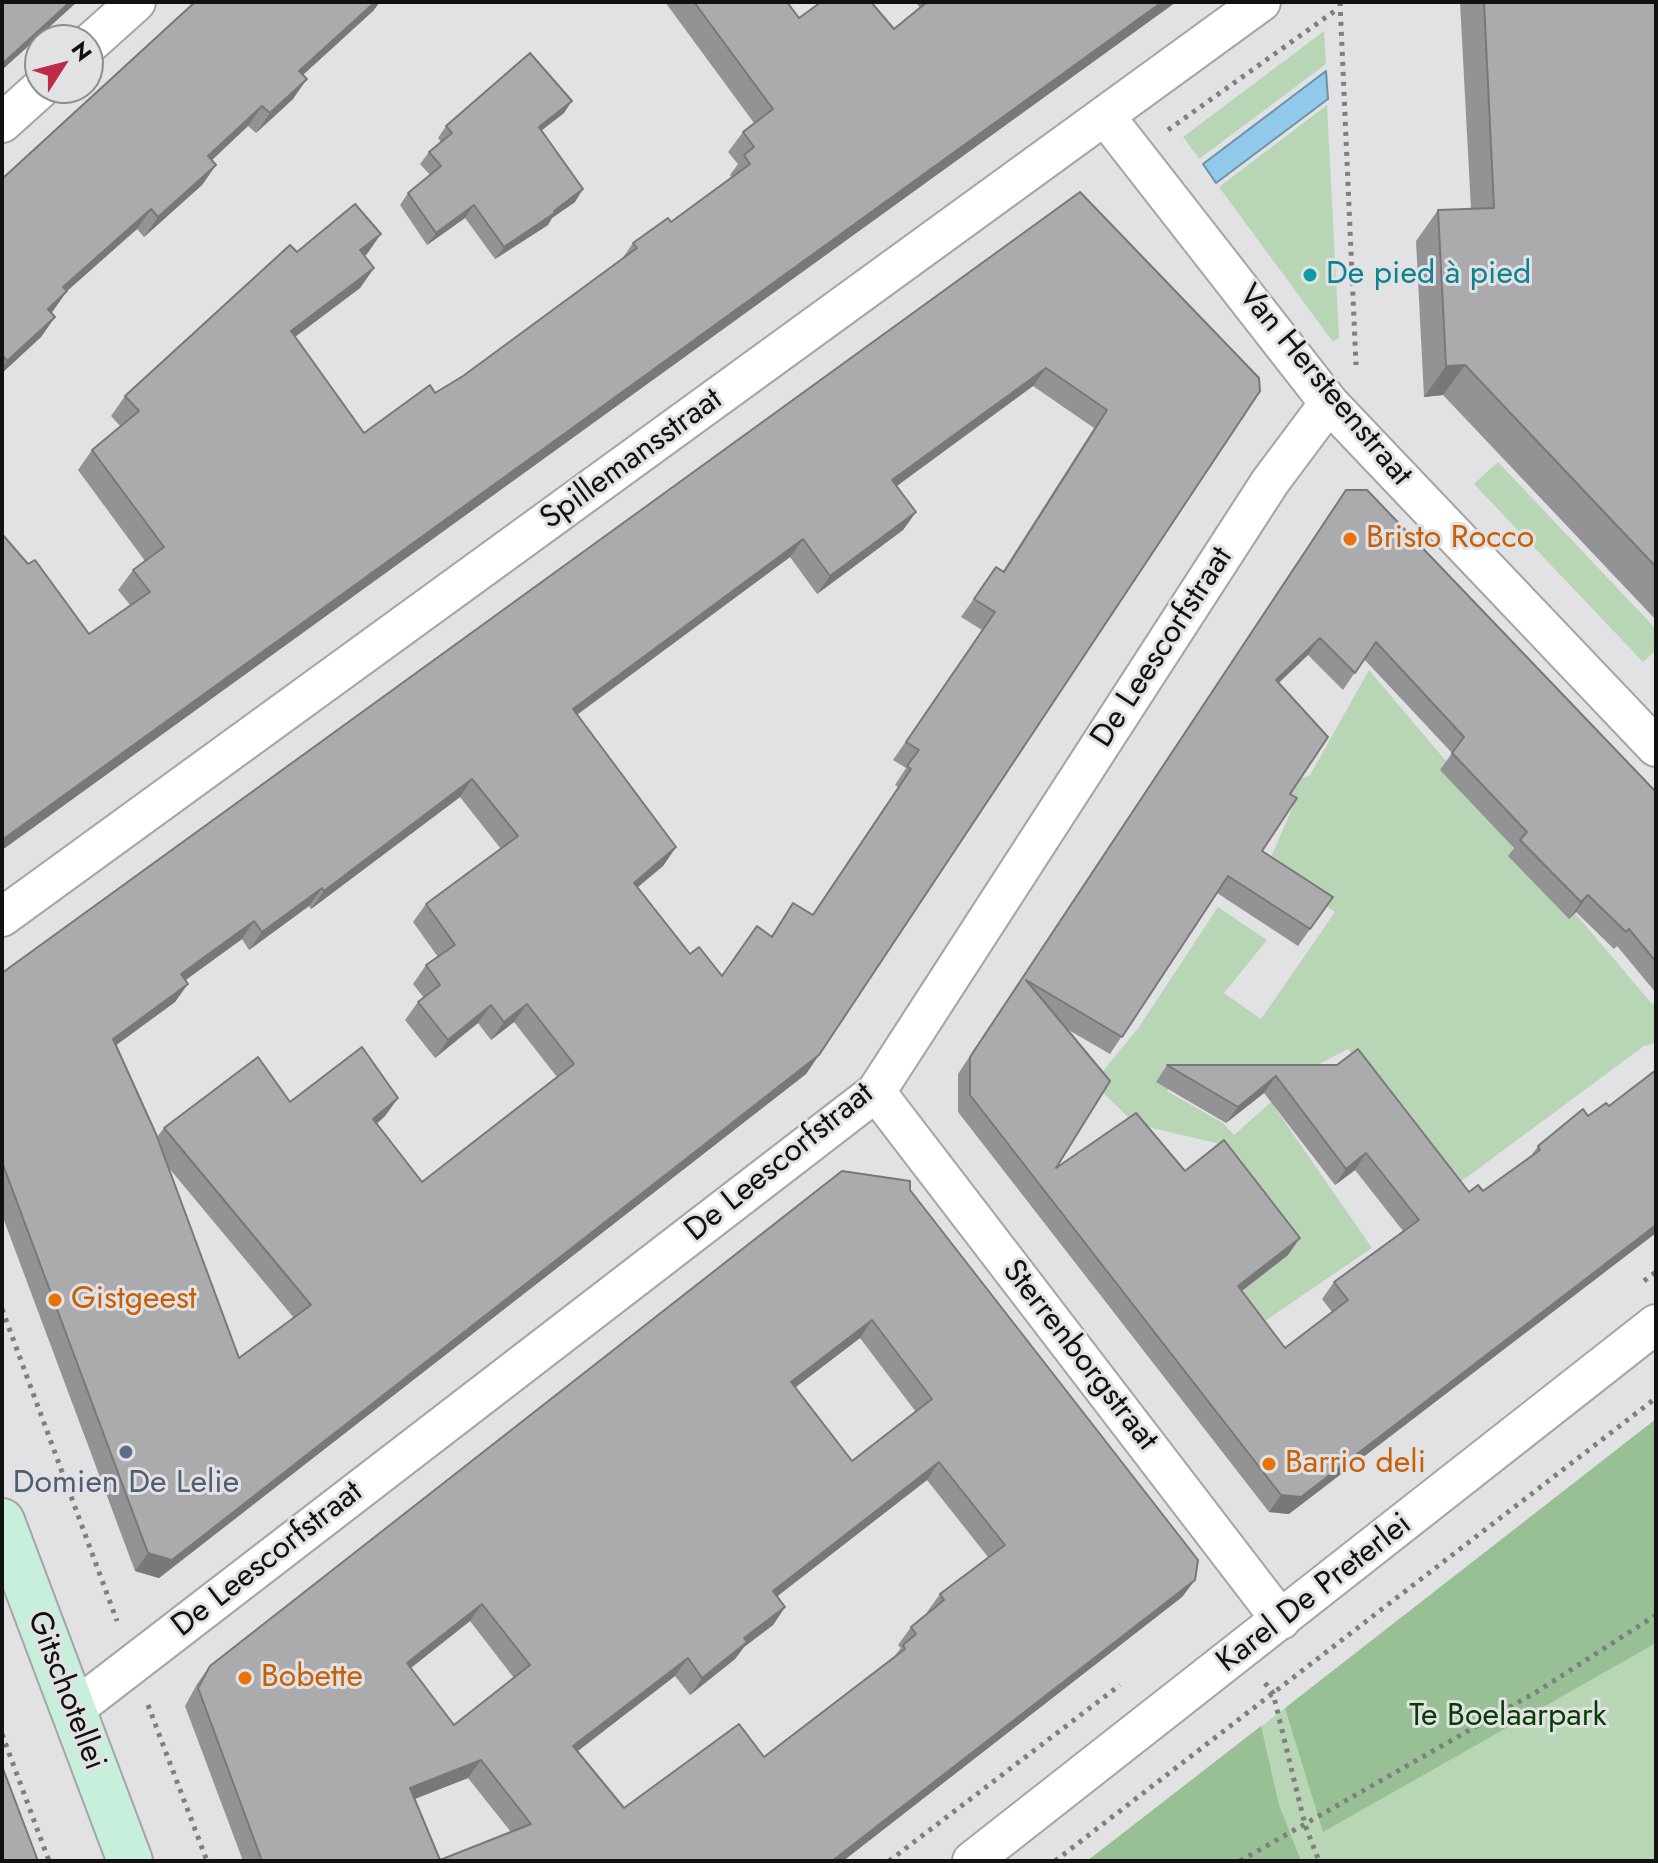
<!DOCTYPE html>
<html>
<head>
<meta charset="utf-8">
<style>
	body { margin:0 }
	#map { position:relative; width:1658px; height:1863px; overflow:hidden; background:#e2e2e4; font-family:Jost,sans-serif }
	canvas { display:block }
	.frame { position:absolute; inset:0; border:4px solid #111112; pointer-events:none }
	.north { position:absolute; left:24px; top:24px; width:80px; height:80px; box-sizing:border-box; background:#e2e2e4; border:2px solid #8e8e90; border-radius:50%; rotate:54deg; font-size:22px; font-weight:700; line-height:32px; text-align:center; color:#111112 }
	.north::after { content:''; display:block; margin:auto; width:28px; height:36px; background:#bd2c46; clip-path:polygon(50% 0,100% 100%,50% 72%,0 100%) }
</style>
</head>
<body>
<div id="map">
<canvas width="1658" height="1863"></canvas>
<div class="frame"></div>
<div class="north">N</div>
</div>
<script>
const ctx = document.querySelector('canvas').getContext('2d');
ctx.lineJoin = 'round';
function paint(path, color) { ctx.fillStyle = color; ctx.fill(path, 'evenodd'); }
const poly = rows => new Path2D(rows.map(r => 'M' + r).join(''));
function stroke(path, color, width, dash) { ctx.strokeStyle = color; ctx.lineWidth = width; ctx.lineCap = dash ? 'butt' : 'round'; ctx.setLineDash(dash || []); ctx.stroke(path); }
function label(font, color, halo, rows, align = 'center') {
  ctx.font = font + ' Jost,sans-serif'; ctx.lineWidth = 6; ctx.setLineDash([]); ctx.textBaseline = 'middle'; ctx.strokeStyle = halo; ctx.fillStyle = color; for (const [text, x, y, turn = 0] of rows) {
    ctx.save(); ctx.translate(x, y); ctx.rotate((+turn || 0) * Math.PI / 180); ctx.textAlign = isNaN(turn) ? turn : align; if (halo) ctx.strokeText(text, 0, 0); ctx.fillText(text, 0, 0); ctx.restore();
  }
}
paint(poly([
	[1324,31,1326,64,1199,159,1183,137],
	[1327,105,1339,338,1333,342,1219,187],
	[1498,462,1656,629,1656,650,1643,662,1474,484],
	[1369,670,1652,1004,1656,1002,1656,1043,1644,1046,1451,1189,1348,1049,1306,1071,1184,1069,1167,1091,1223,1123,1234,1135,1271,1102,1372,1248,1259,1325,1237,1278,1284,1229,1216,1143,1135,1124,1093,1083,1139,1027,1218,907,1267,940,1224,993,1261,1019,1335,912,1268,864,1294,804,1283,785,1310,775],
	[1656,1419,1656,1861,1087,1861,1285,1708]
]), '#b8d6b5');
paint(poly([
	[1656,1419,1656,1643,1323,1832,1285,1708],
	[1261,1726,1279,1805,1301,1861,1087,1861]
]), '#98c094');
const water = poly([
	[1326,71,1328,99,1216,183,1203,164,1326,71]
]);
paint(water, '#91c9ea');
stroke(water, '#6b92a9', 2);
const street = poly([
	[88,45,136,2],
	[1105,116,1329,403,1656,747],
	[2,123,41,88],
	[2,917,1261,2],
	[876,1092,1281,1620],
	[72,1711,876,1092,1270,482,1329,403],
	[972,1861,1656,1324]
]);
const secondary = poly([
	[2,1521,130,1861]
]);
stroke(street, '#a5a5a7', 42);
stroke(secondary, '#a5a5a7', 48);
stroke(poly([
	[1340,2,1356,365],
	[1168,130,1339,8],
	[1644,1281,1656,1272],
	[2,1309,117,1621],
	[1265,1683,1273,1693,1305,1825,1319,1861],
	[148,1705,207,1861],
	[2,1734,49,1861],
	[889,1861,1120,1685],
	[1055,1861,1656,1398],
	[1240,1861,1538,1691,1656,1615]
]), '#7f7f81', 5, [4, 6]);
stroke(street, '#fff', 38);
stroke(secondary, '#c8efdc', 44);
paint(poly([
	[195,2,380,2,373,11,303,75,293,99,256,133,248,126,212,160,216,165,202,185,144,237,137,229,67,291,51,313,55,317,41,337,2,373,2,179],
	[665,2,787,2,799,18,894,29,920,8,916,2,1176,2,2,850,2,534,89,634,130,605,118,590,133,570,145,561,78,470,92,450,121,427,111,416,125,396,297,252,367,254,364,256,374,268,360,288,295,337,364,433,435,393,463,376,622,259,633,243,671,222,732,178,730,175,738,164,728,152,743,132,754,123],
	[1460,2,1656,2,1656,620,1443,395,1424,397,1416,241,1438,210,1471,209],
	[564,113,541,131,575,202,552,218,548,225,495,259,465,218,427,245,400,205,408,193,430,175,420,164,429,152,441,142,438,138,446,126],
	[1080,192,1259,378,819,1055,806,1074,159,1578,135,1571,2,1215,2,973],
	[1033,386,1094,428,1003,571,996,567,961,617,982,630,893,760,906,768,895,785,898,787,812,915,793,903,771,936,722,976,690,954,638,887,663,866,676,847,577,715,790,557,817,594,903,530,916,512,897,486],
	[460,797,501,849,426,904,413,922,438,957,426,965,413,984,424,998,418,1002,405,1020,435,1058,478,1023,491,1040,514,1022,557,1077,422,1182,377,1124,385,1116,398,1098,290,1102,164,1128,157,1137,116,1045,175,1002,185,980,242,939,249,950,309,906,311,909],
	[168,1167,294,1318,239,1358],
	[1334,507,1656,792,1656,993,1617,946,1614,949,1576,912,1569,919,1508,856,1514,848,1440,770,1452,753,1364,659,1343,690,1308,655,1279,683,1290,794,1262,851,1333,897,1298,946,1217,893,1110,1054,1065,1028,1056,1168,1185,1171,1288,1255,1242,1291,1285,1348,1332,1312,1322,1299,1334,1282,1403,1231,1355,1170,1335,1185,1264,1093,1226,1123,1156,1082,1167,1065,1337,1065,1469,1192,1483,1191,1529,1159,1538,1146,1583,1109,1289,1514,1269,1512,958,1112,958,1074],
	[910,1190,1195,1580,1182,1597,843,1861,243,1861,185,1706,197,1684,210,1666],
	[860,1338,916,1412,852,1461,795,1387],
	[927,1480,988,1557,940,1594,927,1612,928,1613,911,1627,898,1645,901,1648,893,1658,764,1757,624,1808,577,1751,675,1676,690,1695,735,1659,744,1647,773,1625,785,1607,777,1596],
	[470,1621,514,1678,454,1725,411,1668],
	[468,1778,511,1832,440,1860,414,1799]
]), '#939395');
paint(poly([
	[70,2,77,2,2,70,2,64],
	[374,2,380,2,373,11,285,91,299,71],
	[1162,2,1176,2,2,850,2,840],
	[307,79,293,99,256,133,270,113],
	[572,101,564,113,530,139,539,127],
	[262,106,248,126,194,177,208,156],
	[216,165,202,185,144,237,158,217],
	[583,189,575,202,552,218,548,225,495,259,504,247],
	[474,205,465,218,427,245,436,233],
	[151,209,137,229,49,307,63,287],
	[381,234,367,254,346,270,360,250],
	[374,268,360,288,276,351,291,331],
	[67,291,53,311,34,329,48,309],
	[55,317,41,337,2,373,2,368,7,361],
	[1465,365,1443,395,1424,397,1446,366],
	[1046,368,1033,386,880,498,892,480],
	[916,512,903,530,817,594,830,576],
	[803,539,790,557,560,727,573,709],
	[1320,638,1308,655,1264,696,1276,680],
	[472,779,460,797,311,909,324,891],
	[676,847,663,866,621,901,634,883],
	[322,888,309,906,249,950,262,932],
	[1588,895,1576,912,1569,919,1581,902],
	[254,921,242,939,168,993,181,974],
	[188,984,175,1002,100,1057,113,1039],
	[527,1004,514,1022,491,1040,504,1022],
	[491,1005,478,1023,435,1058,448,1040],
	[819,1055,806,1074,159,1578,135,1571,148,1553],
	[1276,1076,1264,1093,1226,1123,1238,1107],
	[398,1098,385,1116,360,1137,373,1119],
	[1366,1153,1355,1170,1335,1185,1346,1169],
	[1656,1225,1656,1233,1289,1514,1269,1512,1281,1495],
	[1300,1238,1288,1255,1226,1303,1238,1286],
	[872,1320,860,1338,779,1400,791,1382],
	[939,1462,927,1480,761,1609,773,1591],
	[1195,1580,1182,1597,843,1861,832,1861],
	[482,1604,470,1621,394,1681,407,1663],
	[785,1607,773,1625,744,1647,735,1659,690,1695,702,1678,744,1638],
	[688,1658,675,1676,561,1764,573,1746],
	[481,1760,468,1778,397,1806,410,1788]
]), '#787879');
const building = poly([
	[2,2,70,2,2,64,2,2],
	[195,2,375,2,299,71,307,79,270,113,262,106,208,156,216,165,158,217,151,209,63,287,67,291,48,309,55,317,7,361,2,355,2,179,195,2],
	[694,2,787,2,799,18,821,2,871,2,894,29,927,2,1162,2,2,840,2,534,28,564,35,560,89,634,150,592,133,570,164,547,92,450,139,411,125,396,290,245,297,252,355,204,381,234,360,250,374,268,291,331,364,433,430,385,435,393,463,376,637,248,633,243,668,218,671,222,750,164,744,155,754,147,743,132,773,109,694,2],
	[1484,2,1656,2,1656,567,1465,365,1446,366,1438,210,1494,208,1484,2],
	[530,53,572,101,539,127,583,189,554,211,556,212,504,247,474,205,436,233,408,193,441,166,429,152,452,133,446,126,530,53],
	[1080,192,1259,378,1260,391,819,1055,172,1560,148,1553,2,1162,2,973,1080,192],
	[1046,368,1107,410,1004,572,996,567,974,599,995,612,906,742,919,750,907,766,911,769,813,915,793,903,772,937,757,926,722,976,699,947,690,954,634,883,676,847,573,709,803,539,830,576,916,512,892,480,1046,368],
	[472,779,518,836,426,904,455,945,426,965,440,985,418,1002,448,1040,491,1005,504,1022,527,1004,574,1064,422,1182,373,1119,398,1098,362,1047,290,1102,258,1057,164,1128,311,1305,239,1358,156,1134,113,1039,188,984,181,974,254,921,262,932,322,888,324,891,472,779],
	[1346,490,1367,490,1656,792,1656,962,1629,929,1626,932,1588,895,1581,902,1520,840,1527,832,1452,753,1464,737,1376,642,1355,673,1320,638,1276,680,1328,737,1290,794,1297,798,1262,851,1333,897,1310,929,1228,876,1122,1037,1026,980,1110,1081,1056,1168,1136,1113,1185,1171,1224,1140,1300,1238,1238,1286,1285,1348,1348,1300,1334,1282,1419,1220,1366,1153,1346,1169,1276,1076,1238,1107,1167,1065,1337,1065,1358,1049,1469,1192,1478,1185,1483,1191,1540,1150,1538,1146,1583,1109,1588,1116,1606,1103,1609,1106,1656,1070,1656,1225,1301,1497,1281,1495,970,1095,970,1057,1346,490],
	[842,1171,910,1181,910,1190,1198,1560,1195,1580,832,1861,262,1861,198,1688,210,1666,842,1171],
	[872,1320,932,1399,852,1461,791,1382,872,1320],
	[939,1462,1005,1545,940,1594,944,1600,911,1627,916,1634,903,1645,905,1649,764,1757,739,1724,624,1808,573,1746,688,1658,702,1678,747,1642,744,1638,785,1607,773,1591,939,1462],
	[482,1604,530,1665,454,1725,407,1663,482,1604],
	[481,1760,531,1824,440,1860,410,1788,481,1760],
	[2,1766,38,1861,2,1861,2,1766]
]);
paint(building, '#ababad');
stroke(building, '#787879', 2);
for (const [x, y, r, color] of [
	[1310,275,8,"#0f9aa8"],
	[1350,539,8,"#e8710a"],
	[55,1300,8,"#e8710a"],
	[126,1452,8,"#5c6f8a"],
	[1269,1464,8,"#e8710a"],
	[245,1678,8,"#e8710a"]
]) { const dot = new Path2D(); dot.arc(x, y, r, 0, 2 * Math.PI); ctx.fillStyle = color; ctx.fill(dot); stroke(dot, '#e2e2e4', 3); }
label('32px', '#0d838f', '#e2e2e4', [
	["De pied à pied",1326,275]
], 'left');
label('32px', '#111112', '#e2e2e4', [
	["Van Hersteenstraat",1324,386,50],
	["Spillemansstraat",632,460,-36],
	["De Leescorfstraat",1163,648,-57],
	["De Leescorfstraat",780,1163,-39],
	["Sterrenborgstraat",1079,1356,52],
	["De Leescorfstraat",268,1560,-38],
	["Karel De Preterlei",1315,1594,-38],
	["Gitschotellei",65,1691,69]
]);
label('32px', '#c56008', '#e2e2e4', [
	["Bristo Rocco",1366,539],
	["Gistgeest",71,1300],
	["Barrio deli",1285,1464],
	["Bobette",261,1678]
], 'left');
label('32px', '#4e5e75', '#e2e2e4', [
	["Domien De Lelie",126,1484]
]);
label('32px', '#033d01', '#e2e2e4', [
	["Te Boelaarpark",1508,1717]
]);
</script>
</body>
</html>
